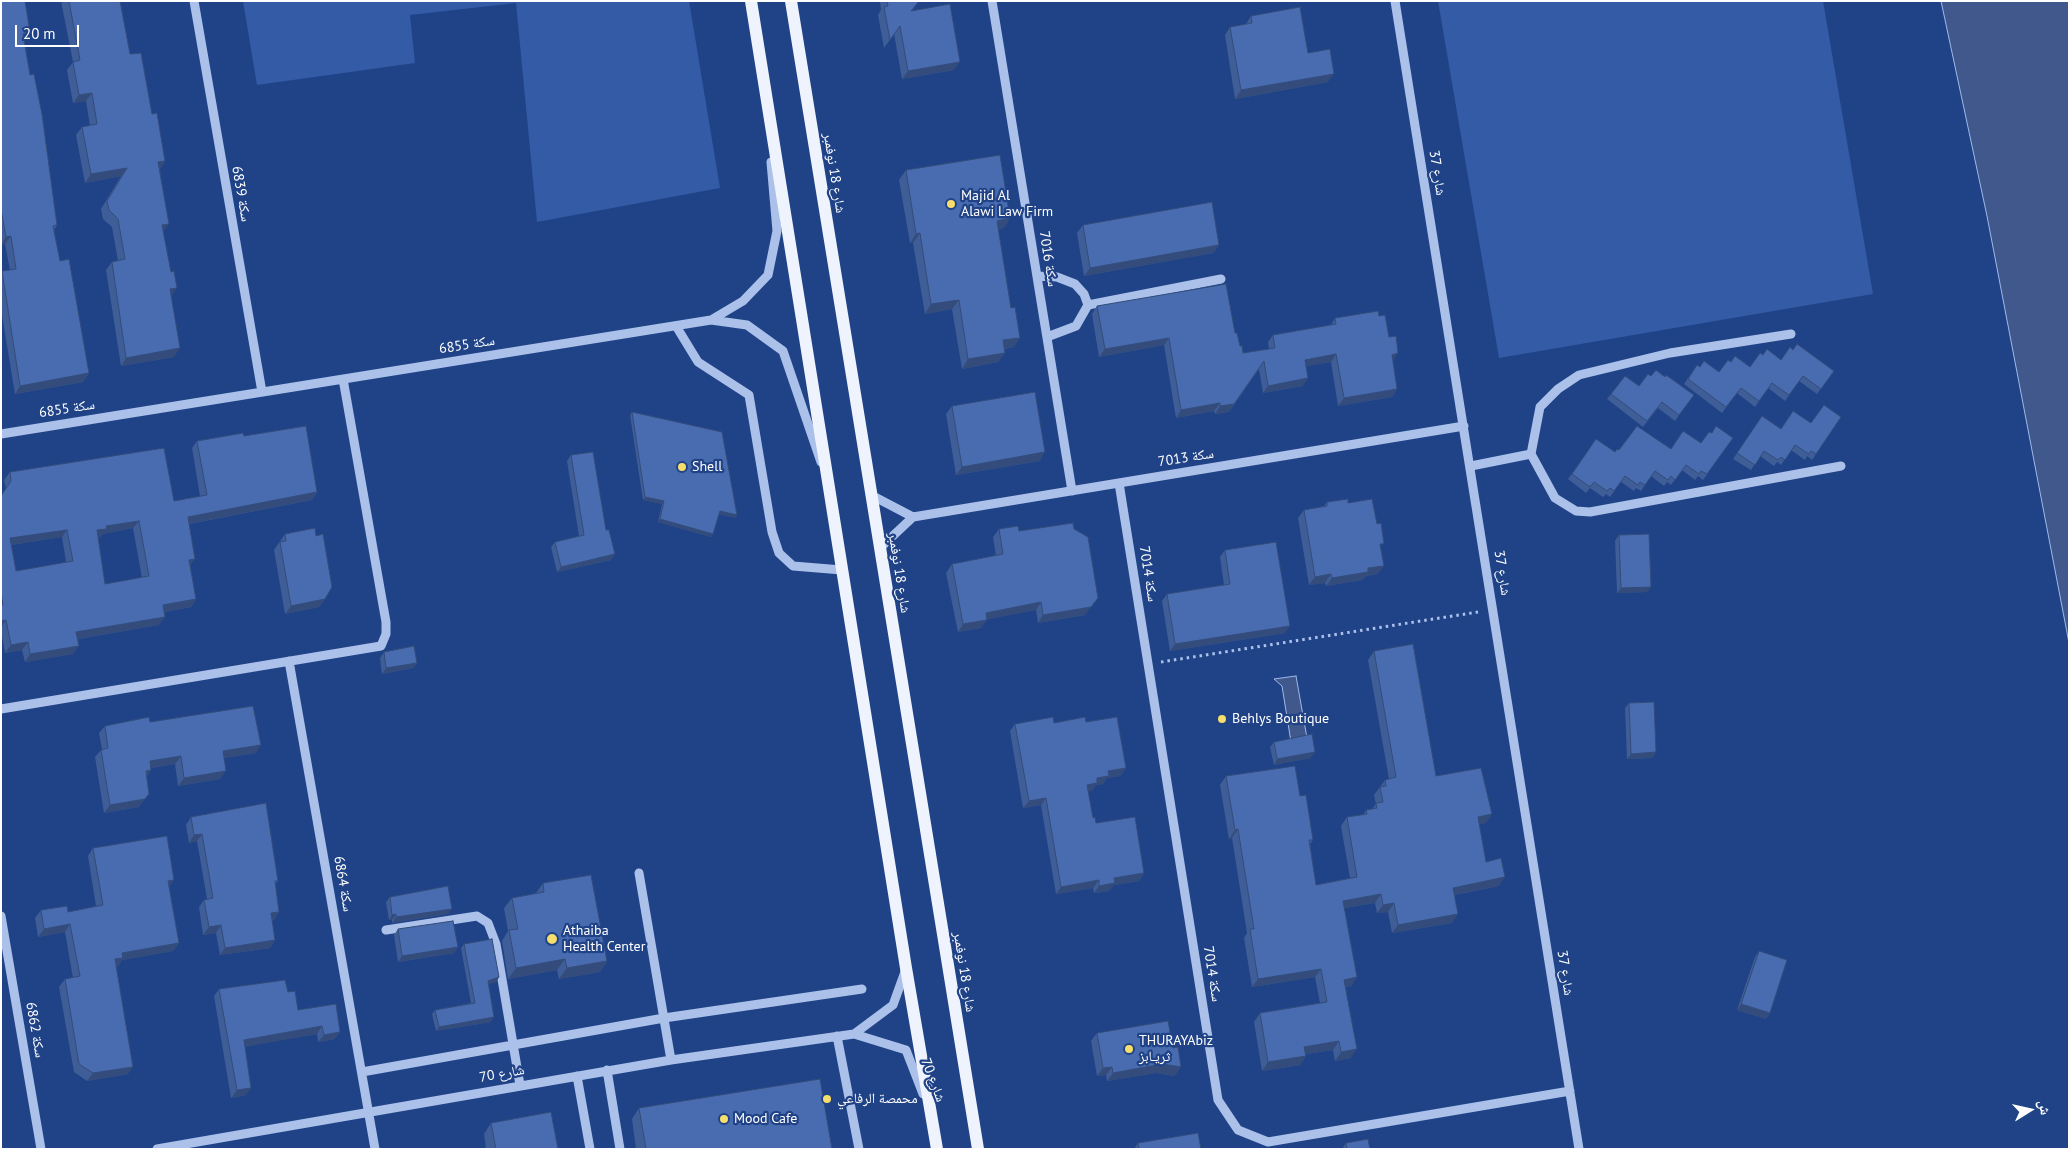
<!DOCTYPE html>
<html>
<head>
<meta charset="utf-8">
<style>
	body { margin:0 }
	#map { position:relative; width:2070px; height:1150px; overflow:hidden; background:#204387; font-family:"PT Sans","Noto Naskh Arabic",sans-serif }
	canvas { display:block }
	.frame { position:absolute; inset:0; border:2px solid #fff; pointer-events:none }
	.north { position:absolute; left:2005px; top:1085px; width:50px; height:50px; -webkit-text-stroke:4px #204387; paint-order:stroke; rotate:80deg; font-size:14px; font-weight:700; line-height:20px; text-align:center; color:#fff }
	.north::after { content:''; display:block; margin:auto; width:18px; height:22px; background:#fff; clip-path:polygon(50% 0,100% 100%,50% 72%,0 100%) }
	.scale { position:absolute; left:15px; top:25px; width:64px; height:22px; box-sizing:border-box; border:2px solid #fff; border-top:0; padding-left:6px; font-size:15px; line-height:18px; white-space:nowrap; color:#fff; -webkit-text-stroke:4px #204387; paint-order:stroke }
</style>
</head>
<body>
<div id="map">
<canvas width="2070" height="1150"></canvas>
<div class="frame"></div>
<div class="north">ش</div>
<div class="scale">20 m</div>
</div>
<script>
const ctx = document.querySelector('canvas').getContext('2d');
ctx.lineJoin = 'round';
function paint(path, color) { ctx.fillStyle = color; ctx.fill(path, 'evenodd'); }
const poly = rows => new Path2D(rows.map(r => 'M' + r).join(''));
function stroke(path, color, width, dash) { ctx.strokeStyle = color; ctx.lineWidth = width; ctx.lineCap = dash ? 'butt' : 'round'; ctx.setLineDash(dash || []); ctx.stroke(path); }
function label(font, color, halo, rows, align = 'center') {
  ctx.font = font + ' "PT Sans","Noto Naskh Arabic",sans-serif'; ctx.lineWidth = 4.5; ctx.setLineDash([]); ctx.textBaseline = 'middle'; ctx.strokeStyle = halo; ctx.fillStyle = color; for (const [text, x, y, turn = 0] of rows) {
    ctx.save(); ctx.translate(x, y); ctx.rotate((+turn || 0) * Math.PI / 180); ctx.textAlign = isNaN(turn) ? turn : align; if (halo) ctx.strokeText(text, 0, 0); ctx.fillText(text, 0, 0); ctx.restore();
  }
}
paint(poly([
	[243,1,689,1,720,188,537,222,516,3,410,15,415,63,257,85],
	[1438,1,1823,1,1873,294,1499,358]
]), '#345ba5');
const water = poly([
	[1941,1,2069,1,2069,643,1987,216,1941,1],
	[1296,676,1307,738,1291,742,1282,686,1274,679,1296,676]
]);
paint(water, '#40588b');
stroke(water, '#9ebaeb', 1);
stroke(poly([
	[1161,662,1478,612]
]), '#abc1ea', 3, [2.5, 4]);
stroke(poly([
	[194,1,262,392],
	[992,1,1072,491],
	[1395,1,1579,1149],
	[1037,276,1057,277,1075,284,1084,294,1088,305],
	[711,320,743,301,768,275,777,231,771,162],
	[676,326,698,362,749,395,772,532,779,553,793,566,842,570],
	[1791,334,1670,353,1579,375,1558,389,1540,407,1531,454,1555,498,1576,511,1590,512,1841,466],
	[1047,337,1076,326,1088,305,1221,279],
	[1,434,711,320,747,325,783,351,821,462],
	[1471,466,1531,454],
	[1119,483,1218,1100,1238,1130,1268,1142,1570,1091],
	[871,495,913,517],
	[880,548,913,517,1464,426],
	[289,661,375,1149],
	[1,709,381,646,386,634,386,622,343,379],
	[639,873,671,1060],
	[1,916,41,1149],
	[386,930,477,916,488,923,496,944,520,1085],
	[854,1034,893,1005,906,969],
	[837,1036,859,1149],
	[607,1070,620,1149],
	[362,1072,664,1018,862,989],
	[577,1076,590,1149],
	[157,1149,671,1060,854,1034,906,1050,923,1094]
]), '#abc1ea', 9);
stroke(poly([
	[751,1,906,968,937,1149],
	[791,1,978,1149]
]), '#eff3fe', 12);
paint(poly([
	[1,1,30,32,24,40,57,225,54,230,60,261,89,373,83,382,15,394,1,309,1,273,2,271,10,270,5,244,1,245],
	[61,1,120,1,130,54,152,114,165,161,160,169,163,232,171,296,174,357,121,366,106,270,112,262,118,261,112,227,103,219,101,209,121,176,85,183,76,135,82,127,90,126,86,101,73,103,67,70,73,62],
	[880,1,919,1,912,11,954,70,902,79,894,34,884,48,878,15,881,10],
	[1251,16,1308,53,1328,82,1235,99,1225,35,1230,27,1246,24],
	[906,170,1010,218,1004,228,998,229,1014,347,1004,349,1005,353,998,362,962,369,952,309,925,314,913,243,910,243,899,180],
	[1083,225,1219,245,1213,253,1084,276,1077,233],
	[1097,306,1235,333,1240,346,1243,353,1269,349,1268,342,1273,335,1331,325,1335,318,1379,316,1393,361,1397,389,1392,397,1338,406,1331,362,1306,366,1303,386,1263,393,1259,369,1229,412,1215,414,1214,411,1176,418,1164,345,1099,357,1092,314],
	[1793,350,1834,371,1817,394,1799,381,1785,401,1768,388,1755,407,1737,393,1722,413,1684,384,1697,365,1700,367,1719,372,1731,362,1750,367,1763,355,1781,360],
	[1625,376,1639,386,1651,376,1665,377,1694,395,1675,421,1658,408,1643,427,1607,399],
	[952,406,1040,461,956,475,946,414],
	[632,412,736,518,719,514,713,534,711,537,658,522,662,504,643,500,630,415],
	[1762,416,1781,429,1841,417,1812,460,1807,456,1805,460,1791,450,1781,465,1777,462,1774,466,1760,456,1751,470,1733,459],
	[1712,433,1733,438,1703,480,1698,476,1695,480,1682,470,1671,485,1667,482,1664,486,1651,476,1641,491,1636,488,1634,491,1621,482,1610,497,1606,494,1603,497,1590,488,1586,493,1568,479,1596,439,1615,452,1619,450,1671,449,1701,443],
	[244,436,317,492,312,500,189,524,190,565,196,599,191,607,164,612,159,625,78,639,73,654,25,662,22,650,5,653,1,631,1,496,6,489,4,480,10,472,174,501,200,496,192,448,197,441],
	[133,528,142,578,105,584,98,537,101,537,103,534],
	[62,537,66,562,16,571,11,545],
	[571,455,611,560,557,572,551,547,555,542,579,536,567,461],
	[1327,502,1348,503,1381,548,1378,574,1366,576,1362,580,1326,586,1325,583,1309,585,1298,518,1304,510,1324,506],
	[999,529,1019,531,1085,615,1038,623,1036,610,987,619,981,628,958,632,946,573,952,564,996,556,993,537],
	[285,534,325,599,319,607,285,614,274,550],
	[1619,535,1651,587,1647,592,1617,593,1615,541],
	[1225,550,1285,633,1170,651,1162,601,1167,594,1224,585,1220,557],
	[1374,651,1436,776,1492,814,1486,823,1479,824,1486,862,1499,886,1454,895,1452,923,1392,933,1388,912,1377,913,1375,903,1344,908,1357,977,1351,986,1346,987,1351,1058,1335,1061,1333,1050,1306,1054,1306,1056,1300,1065,1262,1071,1254,1022,1260,1013,1320,1003,1315,977,1252,987,1244,938,1247,933,1232,838,1229,839,1220,785,1226,776,1300,796,1313,840,1310,844,1316,885,1350,878,1341,826,1347,817,1363,815,1366,810,1372,809,1376,804,1374,795,1385,780,1389,779,1368,660],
	[384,652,417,663,413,668,382,674,380,658],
	[1629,703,1656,752,1652,758,1627,759,1625,708],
	[150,722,256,753,224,758,220,779,178,786,175,764,151,768,151,770,147,776,139,807,104,813,95,757,101,750,102,749,99,733,105,726],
	[1086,722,1126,768,1120,776,1107,778,1103,784,1096,785,1092,791,1088,791,1093,818,1096,823,1144,873,1139,881,1114,885,1109,891,1094,893,1093,888,1056,894,1041,805,1023,808,1010,731,1015,724],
	[1274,742,1311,758,1274,765,1270,747],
	[191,817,278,881,275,885,279,912,274,920,272,920,275,940,270,948,220,955,216,933,203,935,199,907,204,900,207,899,197,841,189,843,186,825],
	[93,848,169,887,179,943,173,951,122,960,118,966,116,966,128,1074,87,1081,74,1072,59,987,65,979,73,978,65,932,38,937,35,918,41,910,68,912,96,906,88,856],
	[543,883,607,961,600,972,559,979,557,970,508,979,502,941,508,931,504,908,512,898,536,893],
	[390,897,448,914,392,923,392,920,389,920,386,902],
	[398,929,458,947,454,953,398,962,394,935],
	[464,944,499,977,496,982,488,984,491,1022,436,1031,432,1014,435,1010,471,1003,461,948],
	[1759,951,1770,1013,1766,1019,1737,1010,1755,957],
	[219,989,288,992,298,1010,336,1004,335,1039,318,1042,317,1034,245,1046,246,1095,231,1098,214,996],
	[1097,1033,1175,1076,1156,1073,1107,1081,1106,1075,1097,1076,1091,1041],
	[639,1108,832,1149,636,1149,632,1119],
	[491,1123,558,1149,486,1149,484,1134],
	[1138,1143,1201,1149,1134,1149],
	[1346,1143,1370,1149,1342,1149]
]), '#3f5d97');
paint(poly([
	[30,32,24,40,23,34],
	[960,62,954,70,902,79,908,71],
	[1334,74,1328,82,1235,99,1241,90],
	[92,93,86,101,73,103,79,95],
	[165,161,160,169,158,162],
	[127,168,121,176,85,183,91,174],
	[1010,218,1004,228,990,230,997,221],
	[169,224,163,232,162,225],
	[920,233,913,243,910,243,916,234],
	[11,236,5,244,1,245,6,237],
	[1219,245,1213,253,1084,276,1090,268],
	[177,288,171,296,170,289],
	[959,300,952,309,925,314,931,304],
	[1020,338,1014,347,996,350,1003,340],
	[1169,338,1164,345,1099,357,1105,349],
	[180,348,174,357,121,366,126,358],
	[1005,353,998,362,962,369,968,359],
	[1398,353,1393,361,1392,355],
	[1336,354,1331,362,1300,367,1305,360],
	[89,373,83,382,15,394,20,386],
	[1308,378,1303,386,1263,393,1268,386],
	[1397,389,1392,397,1338,406,1344,398],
	[1220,403,1214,411,1176,418,1181,410],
	[1234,404,1229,412,1215,414,1220,406],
	[1045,452,1040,461,956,475,962,467],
	[317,492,312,500,182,525,188,517],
	[645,497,664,501,662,504,643,500],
	[720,511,737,515,736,518,718,514],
	[660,519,713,534,711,537,658,522],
	[139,521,133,528,103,534,101,537,92,538,97,530,106,526],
	[67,530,62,537,5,546,10,538],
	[615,554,611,560,557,572,561,567],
	[195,559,190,566,189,560],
	[1384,566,1378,574,1366,576,1362,580,1326,586,1332,578,1368,568],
	[1331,574,1325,583,1309,585,1315,577],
	[1651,587,1647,592,1617,593,1621,588],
	[1098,598,1085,615,1038,623,1043,615],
	[196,599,191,607,157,613,163,605],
	[325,599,319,607,285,614,291,606],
	[1041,602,1036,610,980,621,986,613],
	[165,617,159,625,71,640,76,632],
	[6,620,1,628,1,621],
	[987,620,981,628,958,632,963,624],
	[1290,626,1285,633,1170,651,1175,644],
	[28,642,22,650,5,653,11,645],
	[79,646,73,654,25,662,30,654],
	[417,663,413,668,382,674,386,668],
	[261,745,256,753,217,759,223,751],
	[1315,752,1311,758,1274,765,1277,759],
	[1656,752,1652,758,1627,759,1631,754],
	[181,756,175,764,144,769,150,761],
	[1126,768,1120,776,1107,778,1103,784,1096,785,1092,791,1082,792,1087,785,1108,771],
	[151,770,145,778,146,771],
	[226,771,220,779,178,786,184,778],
	[149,794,139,807,104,813,110,805],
	[1046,798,1041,805,1023,808,1029,801],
	[1492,814,1486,823,1472,826,1478,817],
	[1238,829,1232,838,1229,839,1235,830],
	[202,834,197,841,189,843,194,835],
	[1144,873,1139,881,1114,885,1109,891,1094,893,1099,886,1114,878],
	[1505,877,1499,886,1447,896,1453,888],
	[174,880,169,887,168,881],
	[1099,880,1093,888,1056,894,1061,887],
	[1381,894,1375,903,1337,909,1343,901],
	[1394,903,1388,912,1377,913,1383,905],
	[452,909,448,914,392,923,396,917],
	[279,912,274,920,265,921,271,913],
	[396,914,392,920,389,920,392,915],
	[1458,914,1452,923,1392,933,1398,925],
	[70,924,65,932,38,937,44,929],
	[221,925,216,933,203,935,209,927],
	[275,940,270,948,220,955,225,948],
	[179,943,173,951,122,960,118,966,109,967,115,959,122,953],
	[458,947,454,953,398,962,402,956],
	[565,959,557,970,508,979,516,968],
	[607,961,600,972,559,979,567,968],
	[1321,969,1315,977,1252,987,1258,979],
	[499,977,496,982,485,985,488,981],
	[1357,977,1351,986,1338,988,1344,980],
	[1741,1004,1770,1013,1766,1019,1737,1010],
	[494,1017,491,1022,436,1031,439,1027],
	[322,1026,317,1034,239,1048,244,1040],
	[340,1032,335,1039,318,1042,324,1035],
	[1339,1041,1333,1050,1298,1055,1304,1047],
	[1357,1049,1351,1058,1335,1061,1341,1052],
	[1306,1056,1300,1065,1262,1071,1268,1062],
	[1162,1064,1181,1067,1175,1076,1156,1073,1107,1081,1113,1073],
	[133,1067,128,1074,87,1081,93,1073],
	[1112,1067,1106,1075,1097,1076,1103,1068],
	[251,1088,246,1095,231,1098,237,1090]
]), '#334c7b');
const building = poly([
	[1,1,25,1,30,32,23,34,30,75,34,74,42,114,57,225,53,226,60,261,69,259,89,373,20,386,2,271,16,269,11,236,6,237,1,209,1,1],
	[69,1,120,1,130,54,141,53,152,114,157,113,165,161,158,162,169,224,162,225,171,272,174,271,177,288,170,289,180,348,126,358,112,262,125,259,118,219,109,210,107,201,127,168,91,174,82,127,97,124,92,93,79,95,73,62,80,60,69,1],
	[887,1,919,1,911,11,950,4,960,62,908,71,900,26,890,40,884,7,888,6,887,1],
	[1300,7,1308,53,1330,49,1334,74,1241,90,1230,27,1252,23,1251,16,1300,7],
	[1000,155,1010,218,997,221,1011,308,1015,307,1020,338,1003,340,1005,353,968,359,959,300,931,304,920,233,916,234,906,170,1000,155],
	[1212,202,1219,245,1090,268,1083,225,1212,202],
	[1226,284,1235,333,1237,333,1240,346,1242,346,1243,353,1275,348,1273,335,1336,324,1335,318,1378,311,1379,316,1385,315,1389,337,1396,336,1398,353,1392,355,1397,389,1344,398,1336,354,1305,360,1308,378,1268,386,1264,361,1234,404,1220,406,1220,403,1181,410,1169,338,1105,349,1097,306,1226,284],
	[1797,344,1834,371,1821,389,1803,376,1789,395,1772,383,1759,401,1741,388,1726,407,1688,379,1697,365,1700,367,1704,361,1719,372,1728,360,1731,362,1735,356,1750,367,1760,353,1763,355,1767,349,1781,360,1790,347,1793,350,1797,344],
	[1656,370,1665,377,1666,375,1694,395,1679,415,1662,402,1647,421,1611,394,1625,376,1639,386,1648,374,1651,376,1656,370],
	[1035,392,1045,452,962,467,952,406,1035,392],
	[1824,405,1841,417,1816,454,1811,451,1809,454,1795,445,1785,460,1781,457,1778,460,1764,451,1755,465,1737,453,1762,416,1781,429,1793,411,1811,423,1824,405],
	[632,412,722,432,737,515,720,511,713,534,660,519,664,501,645,497,632,412],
	[306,426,317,492,188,517,195,559,189,560,196,599,163,605,165,617,76,632,79,646,30,654,28,642,11,645,6,620,1,621,1,605,3,605,1,592,1,496,11,481,10,472,164,448,174,501,207,495,197,441,243,433,244,436,306,426],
	[139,521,149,576,105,584,97,530,107,529,106,526,139,521],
	[67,530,73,561,16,571,10,538,67,530],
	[1637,426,1671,449,1683,431,1701,443,1709,432,1712,433,1716,426,1733,438,1707,474,1701,471,1699,474,1686,465,1675,480,1671,476,1668,480,1655,471,1645,485,1640,482,1638,485,1625,476,1614,491,1610,488,1607,491,1594,482,1590,487,1572,474,1596,439,1615,452,1617,449,1619,450,1637,426],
	[593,452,606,530,609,530,615,554,561,567,555,542,584,535,571,455,593,452],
	[1348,499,1348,503,1372,499,1377,524,1381,523,1384,544,1380,544,1384,566,1368,568,1368,572,1332,578,1331,574,1315,577,1304,510,1327,506,1327,502,1348,499],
	[1073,523,1074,529,1088,537,1098,598,1091,607,1043,615,1041,602,986,613,987,620,963,624,952,564,1003,554,999,529,1018,526,1019,531,1073,523],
	[315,528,316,536,323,534,332,587,325,599,291,606,280,542,286,541,285,534,315,528],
	[1649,534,1651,587,1621,588,1619,535,1649,534],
	[1276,542,1290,626,1175,644,1167,594,1230,584,1225,550,1276,542],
	[1413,644,1436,776,1481,768,1492,814,1478,817,1486,862,1501,858,1505,877,1453,888,1458,914,1398,925,1394,903,1383,905,1381,894,1343,901,1357,977,1344,980,1357,1049,1341,1052,1339,1041,1304,1047,1306,1056,1268,1062,1260,1013,1327,1002,1321,969,1258,979,1250,929,1254,929,1238,829,1235,830,1226,776,1295,766,1300,796,1306,795,1313,840,1309,840,1316,885,1357,877,1347,817,1367,814,1366,810,1377,808,1376,803,1383,802,1380,787,1386,786,1385,780,1396,777,1374,651,1413,644],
	[414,646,417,663,386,668,384,652,414,646],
	[1654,702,1656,752,1631,754,1629,703,1654,702],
	[253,706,261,745,223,751,226,771,184,778,181,756,150,761,151,770,146,771,149,794,145,799,110,805,101,750,108,748,105,726,149,717,150,722,253,706],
	[1053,717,1054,723,1085,717,1086,722,1117,717,1126,768,1108,771,1109,776,1097,778,1097,783,1087,785,1093,818,1095,817,1096,823,1135,817,1144,873,1114,878,1115,883,1099,886,1099,880,1061,887,1046,798,1029,801,1015,724,1053,717],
	[1312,734,1315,752,1277,759,1274,742,1312,734],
	[266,803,278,881,275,881,279,912,271,913,275,940,225,948,221,925,209,927,204,900,213,898,210,880,202,834,194,835,191,817,266,803],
	[167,836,174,880,168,881,179,943,122,953,123,958,115,959,133,1067,93,1073,79,1064,65,979,80,976,70,924,44,929,41,910,67,906,68,912,103,905,93,848,167,836],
	[591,875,607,961,567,968,565,959,516,968,509,930,518,929,512,898,544,892,543,883,591,875],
	[448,886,452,909,396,917,396,914,392,915,390,897,448,886],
	[453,921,458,947,402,956,398,929,453,921],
	[492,939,499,977,488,981,494,1017,439,1027,435,1010,475,1003,464,944,492,939],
	[1759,951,1787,960,1770,1013,1741,1004,1759,951],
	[285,980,288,992,295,991,298,1010,336,1004,340,1032,324,1035,322,1026,244,1040,251,1088,237,1090,219,989,285,980],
	[1168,1021,1173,1048,1178,1047,1181,1067,1162,1064,1113,1073,1112,1067,1103,1068,1097,1033,1168,1021],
	[820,1079,832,1149,646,1149,639,1108,820,1079],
	[551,1112,558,1149,496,1149,491,1123,551,1112],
	[1198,1133,1201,1149,1139,1149,1138,1143,1198,1133],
	[1368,1139,1370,1149,1347,1149,1346,1143,1368,1139]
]);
paint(building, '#496cb0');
stroke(building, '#334c7b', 1);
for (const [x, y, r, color] of [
	[951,204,5,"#f7dd6c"],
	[682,467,5,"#f7dd6c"],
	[1222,719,5,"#f7dd6c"],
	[552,939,6,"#f7dd6c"],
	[1129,1049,5,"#f7dd6c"],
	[827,1099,5,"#f7dd6c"],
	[724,1119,5,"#f7dd6c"]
]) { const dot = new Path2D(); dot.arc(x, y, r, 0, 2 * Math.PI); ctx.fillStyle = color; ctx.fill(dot); stroke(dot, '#204387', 2); }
label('14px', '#fff', '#204387', [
	["شارع 18 نوفمبر",834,173,81],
	["شارع 37",1437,173,81],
	["سكة 6839",241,194,80],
	["سكة 7016",1048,259,81],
	["سكة 6855",467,345,-9],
	["سكة 6855",67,409,-9],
	["سكة 7013",1186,458,-9],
	["شارع 18 نوفمبر",899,573,81],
	["شارع 37",1502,573,81],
	["سكة 7014",1148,574,81],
	["سكة 6864",343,884,80],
	["شارع 18 نوفمبر",964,972,81],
	["شارع 37",1565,973,81],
	["سكة 7014",1212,974,81],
	["سكة 6862",35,1030,80],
	["شارع 70",502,1074,-10],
	["شارع 70",933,1080,69]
]);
label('14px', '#fff', '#204387', [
	["Majid Al",961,196],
	["Alawi Law Firm",961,212],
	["Shell",692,467],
	["Behlys Boutique",1232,719],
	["Athaiba",563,931],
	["Health Center",563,947],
	["THURAYAbiz",1139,1041],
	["ثريـابز",1139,1057],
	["محمصة الرفاعي",837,1099],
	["Mood Cafe",734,1119]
], 'left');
</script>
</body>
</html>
